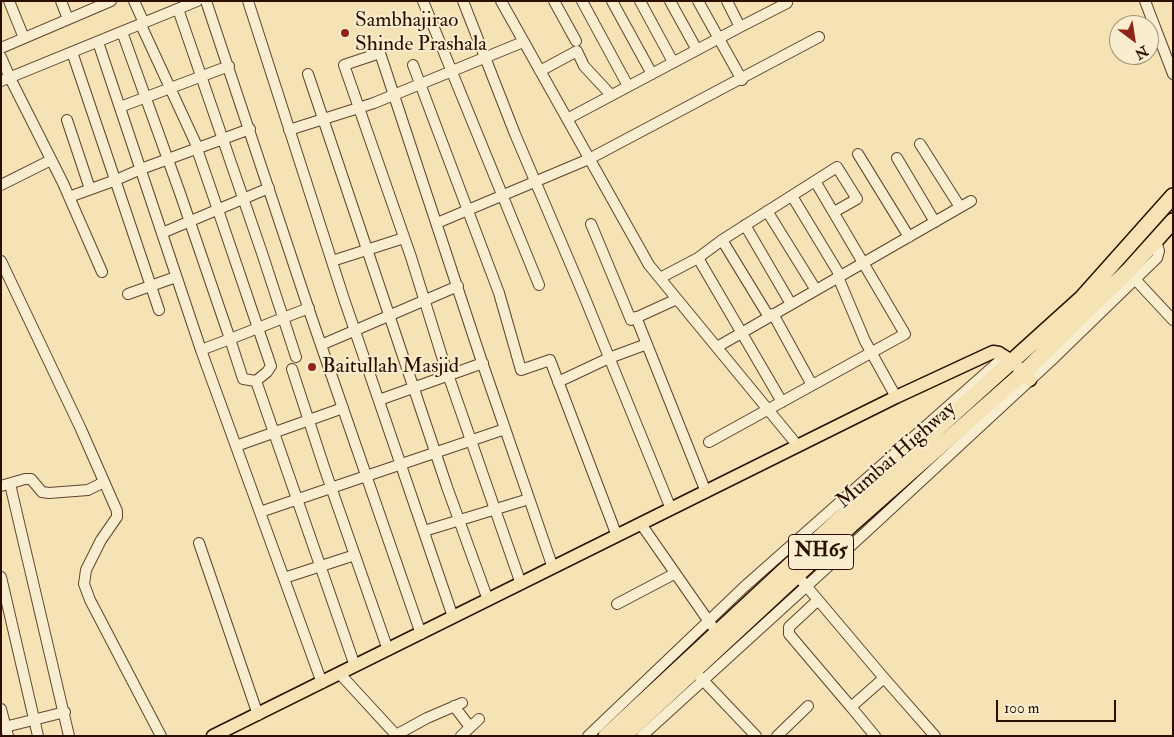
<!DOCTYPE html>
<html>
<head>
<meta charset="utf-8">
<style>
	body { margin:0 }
	#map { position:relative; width:1174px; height:737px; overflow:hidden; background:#f5e3b5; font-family:"IM FELL Double Pica",serif }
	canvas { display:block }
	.frame { position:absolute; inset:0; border:2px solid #2b0e00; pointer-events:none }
	.north { position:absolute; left:1109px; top:15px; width:50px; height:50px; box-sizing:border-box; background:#f8edcf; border:1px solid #a6947c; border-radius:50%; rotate:149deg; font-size:14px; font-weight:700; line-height:20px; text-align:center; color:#2b0e00 }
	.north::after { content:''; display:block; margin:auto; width:18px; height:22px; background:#8f2418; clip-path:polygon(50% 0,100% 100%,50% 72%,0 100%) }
	.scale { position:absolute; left:996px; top:700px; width:120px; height:22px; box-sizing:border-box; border:2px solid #2b0e00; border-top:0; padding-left:6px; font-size:15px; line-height:18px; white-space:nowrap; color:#2b0e00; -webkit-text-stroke:4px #f8edcf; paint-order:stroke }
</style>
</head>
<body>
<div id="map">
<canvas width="1174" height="737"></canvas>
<div class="frame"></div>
<div class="north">N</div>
<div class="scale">100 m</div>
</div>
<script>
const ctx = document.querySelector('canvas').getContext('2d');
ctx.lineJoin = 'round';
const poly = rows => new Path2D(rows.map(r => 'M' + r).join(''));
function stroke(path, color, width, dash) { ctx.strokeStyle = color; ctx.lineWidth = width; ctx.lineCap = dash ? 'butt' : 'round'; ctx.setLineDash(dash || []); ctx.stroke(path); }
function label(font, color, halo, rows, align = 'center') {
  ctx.font = font + ' "IM FELL Double Pica",serif'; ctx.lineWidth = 4; ctx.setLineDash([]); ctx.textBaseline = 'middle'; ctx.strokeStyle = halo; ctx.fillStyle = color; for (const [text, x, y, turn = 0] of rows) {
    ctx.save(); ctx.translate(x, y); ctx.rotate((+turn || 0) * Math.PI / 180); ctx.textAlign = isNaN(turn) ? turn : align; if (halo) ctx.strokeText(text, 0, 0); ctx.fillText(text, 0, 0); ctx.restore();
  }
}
const minor = poly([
	[9,1,24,38],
	[61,1,68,19],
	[134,1,144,23],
	[206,1,312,319,421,634],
	[248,1,344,299,453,617],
	[423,1,539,285],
	[463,1,515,134,582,291,671,509],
	[501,1,649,265,798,446],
	[554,1,576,41],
	[582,1,628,86],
	[612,1,652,74],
	[640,1,673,62],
	[670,1,697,50],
	[698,1,742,80],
	[1145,1,1173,74],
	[178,9,262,253,296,357],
	[141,25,196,144,197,149,218,210,258,328,271,366,267,372,256,381,243,379,230,339,258,328,283,318,309,308],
	[740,27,787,3],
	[98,42,201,350,230,339,180,193,122,32],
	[1,48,111,1],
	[72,52,159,310],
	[1,57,10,78,63,183,102,272],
	[413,65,499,293,521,370,550,360,617,536],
	[540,71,577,51,584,66,611,95],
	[308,74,447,487,488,600],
	[1,81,197,1],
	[120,107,229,66],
	[567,119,740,27,727,1],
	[67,120,90,189],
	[289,130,374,103,523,42],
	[920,144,960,207],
	[858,154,909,237],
	[897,158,935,222],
	[815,181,837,167,857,199,834,212],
	[1,185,51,160],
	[792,196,838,272,838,277,865,341,896,397],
	[69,197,116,180,141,169,250,129],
	[767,211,816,290],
	[437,223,589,159,819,37],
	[591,224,631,320,677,299],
	[745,225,791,304],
	[162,233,269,188],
	[722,240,769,317],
	[698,258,782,402],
	[1,261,80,427,117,511,117,517,101,540,86,570,84,584,90,600,161,736],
	[332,261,404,238],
	[1132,276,1173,320],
	[660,278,698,258,722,240,815,181,905,334,709,442],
	[128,294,176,277],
	[773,314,812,385],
	[636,317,706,492],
	[321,345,458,286],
	[717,347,971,201],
	[201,350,322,683],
	[292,369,324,467,388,650],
	[256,381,355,666],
	[558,382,609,358,647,344],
	[379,400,483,363],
	[236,446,343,408],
	[10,484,69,736],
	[1,486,25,479,31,479,42,492,49,493,88,490,104,482],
	[260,512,505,429],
	[641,524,712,626],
	[424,531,529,499],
	[199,543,258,715],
	[1,577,38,736],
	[284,578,355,555],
	[802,581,884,678,935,736],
	[521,584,444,363,411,257,344,65,380,53,481,359,553,568],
	[818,600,789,627,789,634,851,707,884,678],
	[617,604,674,574],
	[340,674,397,736],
	[700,677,756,736],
	[454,706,470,727],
	[851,707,875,736],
	[1,709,8,736],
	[1,728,65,712],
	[396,735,427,718,462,703],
	[461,736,479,719],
	[588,736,744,587,1005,356],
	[642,736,866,532,1055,357,1157,258,1159,251,1156,240],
	[777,736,808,706]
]);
const major = poly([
	[213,736,896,397,993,352,999,353,1013,362,1030,380]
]);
const highway = poly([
	[606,736,916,448,1082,298,1173,196],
	[624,736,851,525,1023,373,1128,271,1173,221]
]);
stroke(minor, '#5e432d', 12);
stroke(major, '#2b0e00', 15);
stroke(highway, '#2b0e00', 18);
stroke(minor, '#f8edcf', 10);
stroke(major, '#f5e3b5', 12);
stroke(highway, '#f5e3b5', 15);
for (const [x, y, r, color] of [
	[345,33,5,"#8f2418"],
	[312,367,5,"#8f2418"]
]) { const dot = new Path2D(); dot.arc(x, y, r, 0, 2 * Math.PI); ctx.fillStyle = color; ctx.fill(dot); stroke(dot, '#f8edcf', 2); }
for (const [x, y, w] of [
	[821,552,65]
]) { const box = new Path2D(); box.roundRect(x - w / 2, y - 17.5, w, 35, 4); ctx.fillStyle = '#f8edcf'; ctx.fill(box); stroke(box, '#2b0e00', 1); }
label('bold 20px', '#2b0e00', null, [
	["NH65",821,552]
]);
label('21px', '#2b0e00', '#f8edcf', [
	["Sambhajirao",355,21],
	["Shinde Prashala",355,45],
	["Baitullah Masjid",322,367]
], 'left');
label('21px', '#2b0e00', '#f8edcf', [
	["Mumbai Highway",897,456,-41]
]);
</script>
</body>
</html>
